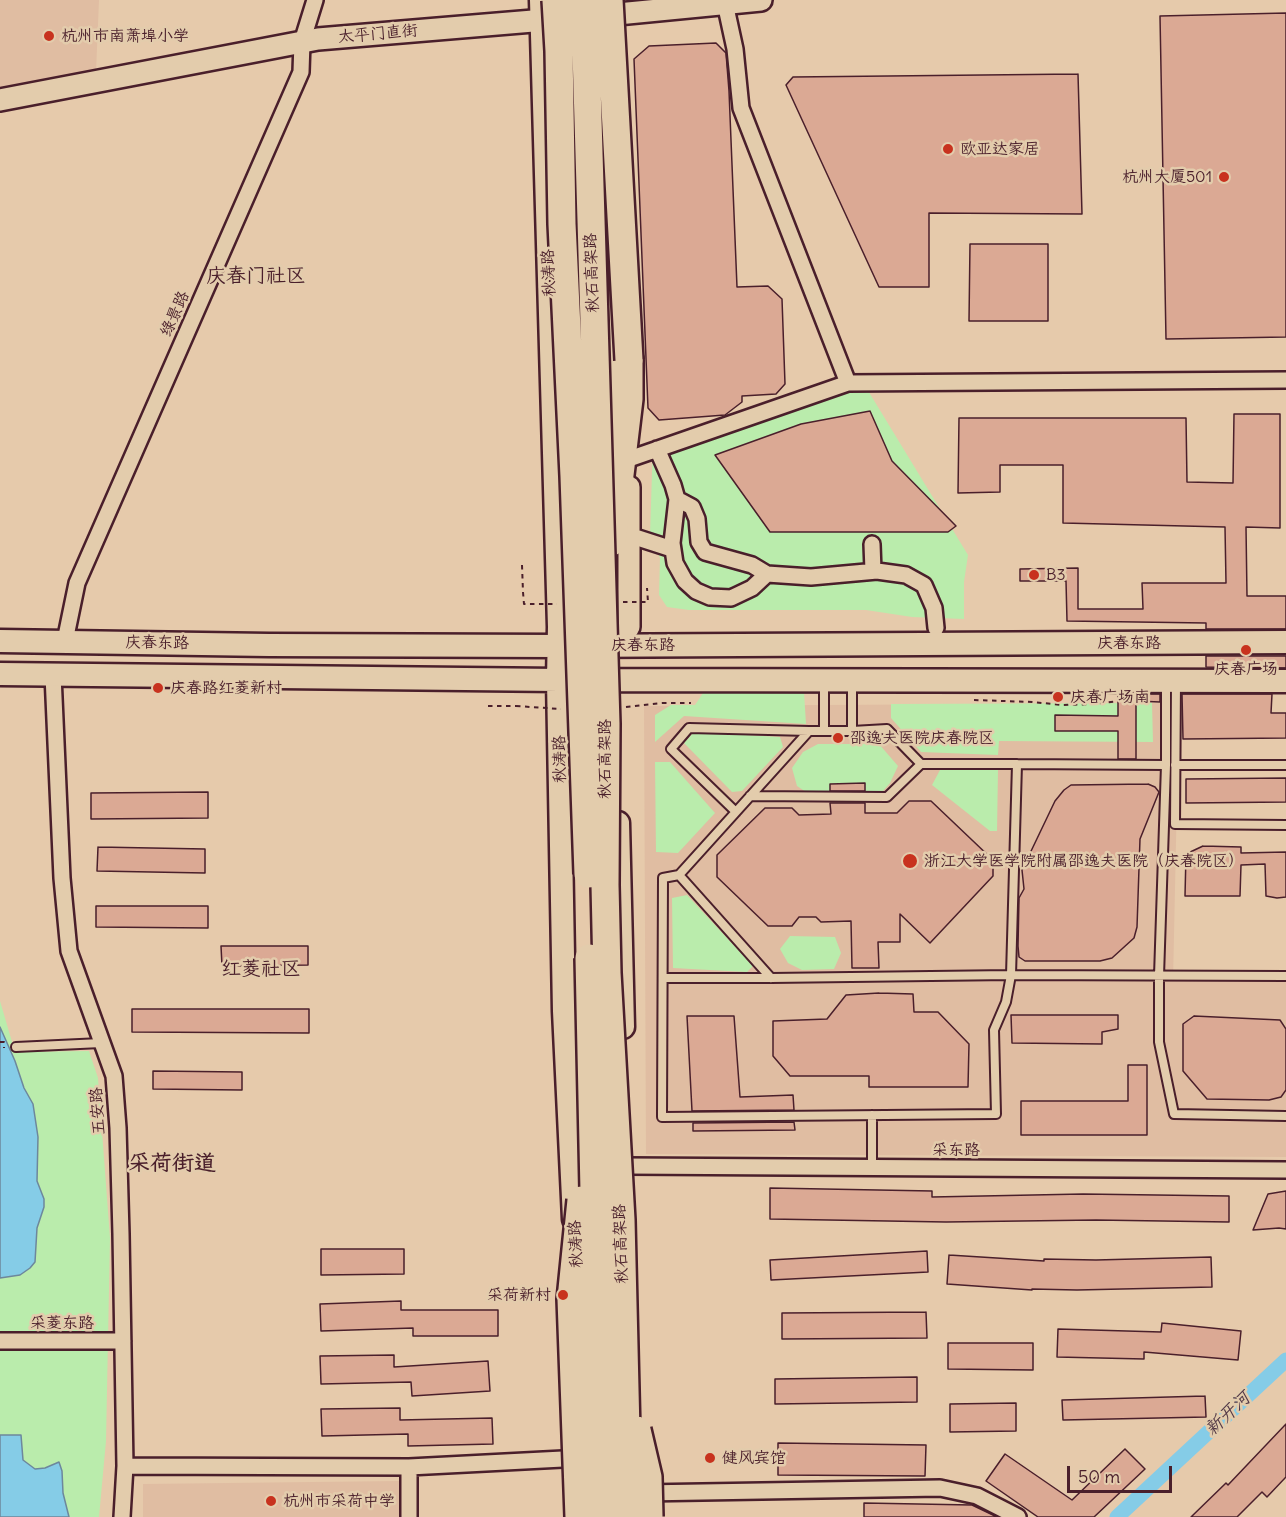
<!DOCTYPE html>
<html>
<head>
<meta charset="utf-8">
<style>
	body { margin:0 }
	#map { position:relative; width:1286px; height:1517px; overflow:hidden; background:#e6caab; font-family:Delius,sans-serif }
	canvas { display:block }
	.scale { position:absolute; left:1067px; top:1466px; width:105px; height:27px; box-sizing:border-box; border:3px solid #4a1f2b; border-top:0; padding-left:8px; font-size:18px; line-height:21px; white-space:nowrap; color:#4a1f2b; -webkit-text-stroke:4px #e3ccac; paint-order:stroke }
</style>
</head>
<body>
<div id="map">
<canvas width="1286" height="1517"></canvas>
<div class="scale">50 m</div>
</div>
<script>
const ctx = document.querySelector('canvas').getContext('2d');
ctx.lineJoin = 'round';
function paint(path, color) { ctx.fillStyle = color; ctx.fill(path, 'evenodd'); }
const poly = rows => new Path2D(rows.map(r => 'M' + r).join(''));
function stroke(path, color, width, dash) { ctx.strokeStyle = color; ctx.lineWidth = width; ctx.lineCap = dash ? 'butt' : 'round'; ctx.setLineDash(dash || []); ctx.stroke(path); }
function label(font, color, halo, rows, align = 'center') {
  ctx.font = font + ' Delius,"LXGW WenKai TC",sans-serif'; ctx.lineWidth = 5; ctx.setLineDash([]); ctx.textBaseline = 'middle'; ctx.strokeStyle = halo; ctx.fillStyle = color; for (const [text, x, y, turn = 0] of rows) {
    ctx.save(); ctx.translate(x, y); ctx.rotate((+turn || 0) * Math.PI / 180); ctx.textAlign = isNaN(turn) ? turn : align; if (halo) ctx.strokeText(text, 0, 0); ctx.fillText(text, 0, 0); ctx.restore();
  }
}
paint(poly([
	[0,0,99,0,96,72,0,89],
	[1179,703,1173,981,1286,978,1286,1157,646,1154,644,706],
	[399,1481,399,1517,143,1517,143,1484]
]), '#e0bda2');
paint(poly([
	[864,384,968,555,964,582,964,619,912,617,866,610,689,610,667,607,659,595,660,558,650,535,653,441],
	[705,690,804,692,806,724,684,716,655,742,655,715,671,705,695,705],
	[1152,703,1153,742,999,741,998,755,921,752,891,718,891,704],
	[694,732,780,737,783,747,742,791,732,792,684,743],
	[818,744,879,744,898,766,890,783,882,792,806,792,797,786,792,768,803,752],
	[655,762,670,762,715,813,678,853,656,852],
	[940,770,998,770,997,831,990,831,932,785],
	[687,895,753,966,747,972,673,968,672,898],
	[790,936,835,937,841,953,834,969,802,970,788,963,780,949],
	[0,1001,15,1052,89,1051,98,1078,110,1238,106,1441,99,1517,0,1517]
]), '#baecac');
const water = poly([
	[0,1027,15,1061,24,1088,33,1104,38,1137,37,1181,44,1199,44,1207,37,1228,35,1262,30,1268,20,1275,0,1278,0,1027],
	[0,1435,21,1435,23,1460,35,1469,45,1468,59,1462,62,1471,63,1493,69,1517,0,1517,0,1435]
]);
paint(water, '#85cce7');
stroke(water, '#6d879c', 1.5);
stroke(poly([
	[1117,1517,1286,1360]
]), '#85cce7', 15);
const building = poly([
	[1286,13,1286,337,1166,339,1160,16,1286,13],
	[716,43,726,53,729,91,737,287,768,286,782,299,785,384,776,394,742,396,742,402,725,415,659,420,648,408,634,59,649,46,716,43],
	[1078,74,1082,214,929,213,929,287,879,287,786,85,793,77,1078,74],
	[970,244,1048,244,1048,321,969,321,970,244],
	[870,411,892,461,956,526,948,532,770,532,715,455,801,424,870,411],
	[1234,414,1280,414,1280,528,1246,527,1247,596,1286,596,1286,629,1206,629,1206,623,1067,621,1066,581,1020,581,1020,569,1078,568,1078,609,1143,609,1142,583,1226,583,1225,527,1063,523,1063,465,1000,465,1000,492,958,493,959,418,1186,418,1187,482,1233,483,1234,414],
	[1206,656,1286,656,1286,668,1206,667,1206,656],
	[1118,694,1160,694,1160,702,1136,701,1136,759,1118,759,1118,731,1055,731,1055,715,1118,716,1118,694],
	[1182,694,1272,694,1271,713,1286,713,1286,738,1183,739,1182,694],
	[1286,778,1286,802,1186,803,1186,779,1286,778],
	[865,783,865,791,830,791,830,784,865,783],
	[1148,784,1155,787,1159,792,1140,839,1137,927,1134,938,1112,958,1100,961,1025,961,1019,957,1018,946,1019,898,1024,889,1022,870,1055,801,1064,790,1071,785,1148,784],
	[208,792,208,818,91,819,91,793,208,792],
	[909,801,931,801,993,860,993,876,930,943,900,914,900,942,878,942,879,968,852,968,851,921,821,922,816,917,799,917,792,926,768,926,717,877,717,855,765,808,792,808,799,815,831,814,830,803,865,803,865,813,897,813,909,801],
	[1203,846,1241,847,1241,853,1286,852,1286,897,1277,898,1266,896,1265,864,1241,865,1240,896,1185,896,1186,854,1203,846],
	[98,847,205,849,205,873,97,871,98,847],
	[96,906,208,906,208,928,96,927,96,906],
	[221,946,308,946,308,965,222,966,221,946],
	[879,993,913,994,914,1012,938,1012,969,1044,968,1087,869,1087,869,1076,790,1076,773,1056,773,1021,827,1019,846,995,879,993],
	[132,1009,309,1009,309,1033,132,1032,132,1009],
	[1011,1015,1118,1015,1118,1029,1102,1032,1102,1044,1012,1043,1011,1015],
	[687,1016,734,1016,740,1097,793,1095,794,1110,692,1111,687,1016],
	[1194,1016,1280,1020,1286,1029,1286,1090,1281,1097,1269,1100,1207,1099,1183,1071,1183,1024,1194,1016],
	[1128,1065,1147,1065,1147,1135,1021,1135,1021,1101,1128,1101,1128,1065],
	[153,1071,242,1072,242,1090,153,1089,153,1071],
	[794,1122,795,1130,693,1131,693,1123,794,1122],
	[770,1188,932,1191,932,1197,1083,1194,1229,1196,1229,1222,1096,1220,946,1222,770,1219,770,1188],
	[1286,1191,1286,1229,1279,1228,1253,1230,1268,1194,1286,1191],
	[321,1249,404,1249,404,1274,321,1275,321,1249],
	[927,1251,928,1272,771,1280,770,1260,927,1251],
	[949,1255,1044,1261,1044,1259,1096,1260,1211,1257,1212,1287,1077,1290,1032,1289,1032,1290,947,1284,949,1255],
	[401,1301,401,1310,498,1310,498,1336,413,1336,413,1328,321,1331,320,1304,401,1301],
	[926,1312,927,1338,782,1339,782,1313,926,1312],
	[1162,1323,1241,1331,1238,1360,1144,1352,1144,1359,1057,1357,1058,1329,1161,1332,1162,1323],
	[948,1343,1033,1343,1033,1370,948,1369,948,1343],
	[394,1355,394,1367,488,1361,490,1391,412,1396,411,1382,321,1384,320,1356,394,1355],
	[917,1377,917,1402,775,1404,775,1379,917,1377],
	[1205,1396,1206,1417,1063,1420,1062,1400,1205,1396],
	[1016,1403,1016,1431,950,1432,950,1404,1016,1403],
	[400,1408,400,1420,492,1418,493,1444,408,1446,408,1434,322,1436,321,1409,400,1408],
	[1286,1424,1286,1477,1267,1497,1262,1492,1237,1517,1191,1517,1226,1483,1228,1485,1286,1424],
	[778,1443,926,1445,925,1476,778,1475,778,1443],
	[1125,1449,1145,1469,1094,1517,1038,1517,986,1481,1005,1454,1072,1500,1125,1449],
	[864,1503,972,1505,997,1517,864,1517,864,1503]
]);
paint(building, '#dba994');
stroke(building, '#4a1f2b', 1.5);
const lane = poly([
	[824,682,824,731],
	[852,682,852,731],
	[1166,682,1166,765,1159,976,1159,1042,1174,1114,1286,1116],
	[1176,682,1175,824,1286,825],
	[1017,764,1166,765],
	[1175,765,1286,765],
	[750,796,887,797,921,764],
	[736,812,671,749,689,728,809,731],
	[679,875,663,878,662,1117,996,1114,994,1030,1006,1002,1011,975,1017,764,921,764,887,729,852,731,809,731,679,875,771,978],
	[663,978,771,978,1011,975,1286,976],
	[16,1047,101,1043],
	[872,1115,872,1167]
]);
const street = poly([
	[725,3,735,49,741,108,848,383],
	[657,449,673,485,677,499,672,543,675,563,685,581,696,591,710,597,731,598,752,588,767,574,811,577,877,571,906,575,924,585,934,608,936,628],
	[629,459,848,383,1286,380],
	[677,499,692,507,697,519,699,542,705,552,752,565,767,574],
	[638,538,672,549],
	[872,544,873,571],
	[65,641,77,583,301,72,302,42,315,0],
	[53,675,62,878,69,951,114,1076,118,1128,121,1234,125,1466,122,1517],
	[626,1166,1286,1170],
	[0,1341,123,1341],
	[125,1466,409,1467,582,1458],
	[409,1467,409,1517],
	[643,1493,940,1488,977,1496,1018,1517]
]);
const secondary = poly([
	[597,16,761,0],
	[0,100,318,39,557,19],
	[614,646,629,627,629,487]
]);
const primary = poly([
	[541,0,559,627,558,680,564,1011,574,1219],
	[604,151,614,379,613,445],
	[0,641,269,645,559,646,1286,642],
	[0,674,558,680,1286,681],
	[618,823,623,1027]
]);
const highway = poly([
	[612,542,629,399,629,360]
]);
stroke(lane, '#4a1f2b', 12);
stroke(street, '#4a1f2b', 20);
stroke(secondary, '#4a1f2b', 26);
stroke(primary, '#4a1f2b', 27);
stroke(highway, '#4a1f2b', 32);
stroke(poly([
	[522,565,523,592],
	[974,700,1032,702,1063,705,1094,704,1127,700],
	[662,703,691,703],
	[488,706,516,706],
	[0,1042,4,1042,4,1048]
]), '#4a1f2b', 2, [4.5, 4.5]);
stroke(lane, '#e3ccac', 8);
stroke(street, '#e3ccac', 15);
stroke(secondary, '#e3ccac', 21);
stroke(primary, '#e3ccac', 22);
stroke(highway, '#e3ccac', 27);
const highwayBridge = poly([
	[556,0,559,51,562,224,574,476,588,874],
	[582,0,586,52,606,724,605,885,607,973,621,1220,628,1517],
	[609,0,629,360],
	[589,958,601,1517],
	[637,1430,648,1477,649,1517],
	[579,1517,571,1299,581,1200]
]);
stroke(highwayBridge, '#4a1f2b', 32, []);
stroke(poly([
	[523,592,524,604,557,604],
	[623,602,648,602,647,588],
	[516,706,561,709],
	[626,707,662,703]
]), '#4a1f2b', 2, [4.5, 4.5]);
stroke(highwayBridge, '#e3ccac', 27);
for (const [x, y, r, color] of [
	[49,36,6,"#c8321e"],
	[948,149,6,"#c8321e"],
	[1224,177,6,"#c8321e"],
	[1034,575,6,"#c8321e"],
	[1246,650,6,"#c8321e"],
	[158,688,6,"#c8321e"],
	[1058,697,6,"#c8321e"],
	[838,738,6,"#c8321e"],
	[910,861,8,"#c8321e"],
	[563,1295,6,"#c8321e"],
	[710,1458,6,"#c8321e"],
	[271,1501,6,"#c8321e"]
]) { const dot = new Path2D(); dot.arc(x, y, r, 0, 2 * Math.PI); ctx.fillStyle = color; ctx.fill(dot); stroke(dot, '#e3ccac', 2); }
label('16px', '#4a1f2b', '#e3ccac', [
	["太平门直街",378,34,-5],
	["秋涛路",549,273,-92],
	["秋石高架路",592,273,-92],
	["绿景路",175,314,-66],
	["庆春东路",157,643,1],
	["庆春东路",1129,643],
	["庆春东路",643,645],
	["秋涛路",560,759,-91],
	["秋石高架路",605,759,-90],
	["五安路",98,1111,-94],
	["采东路",956,1150],
	["秋涛路",576,1244,-93],
	["秋石高架路",621,1244,-92],
	["采菱东路",62,1323]
]);
label('16px', '#4a1f2b', '#e3ccac', [
	["杭州市南萧埠小学",61,36],
	["欧亚达家居",960,149],
	["杭州大厦501",1212,177,"right"],
	["B3",1046,575],
	["庆春广场",1246,669,"center"],
	["庆春路红菱新村",170,688],
	["庆春广场南",1070,697],
	["邵逸夫医院庆春院区",850,738],
	["浙江大学医学院附属邵逸夫医院（庆春院区）",924,861],
	["采荷新村",551,1295,"right"],
	["健风宾馆",722,1458],
	["杭州市采荷中学",283,1501]
], 'left');
label('italic 18px', '#533947', '#e3ccac', [
	["新开河",1228,1414,-43]
]);
label('20px', '#4a1f2b', '#e3ccac', [
	["庆春门社区",256,276],
	["红菱社区",261,969]
]);
label('bold 22px', '#4a1f2b', '#e3ccac', [
	["采荷街道",172,1164]
]);
</script>
</body>
</html>
